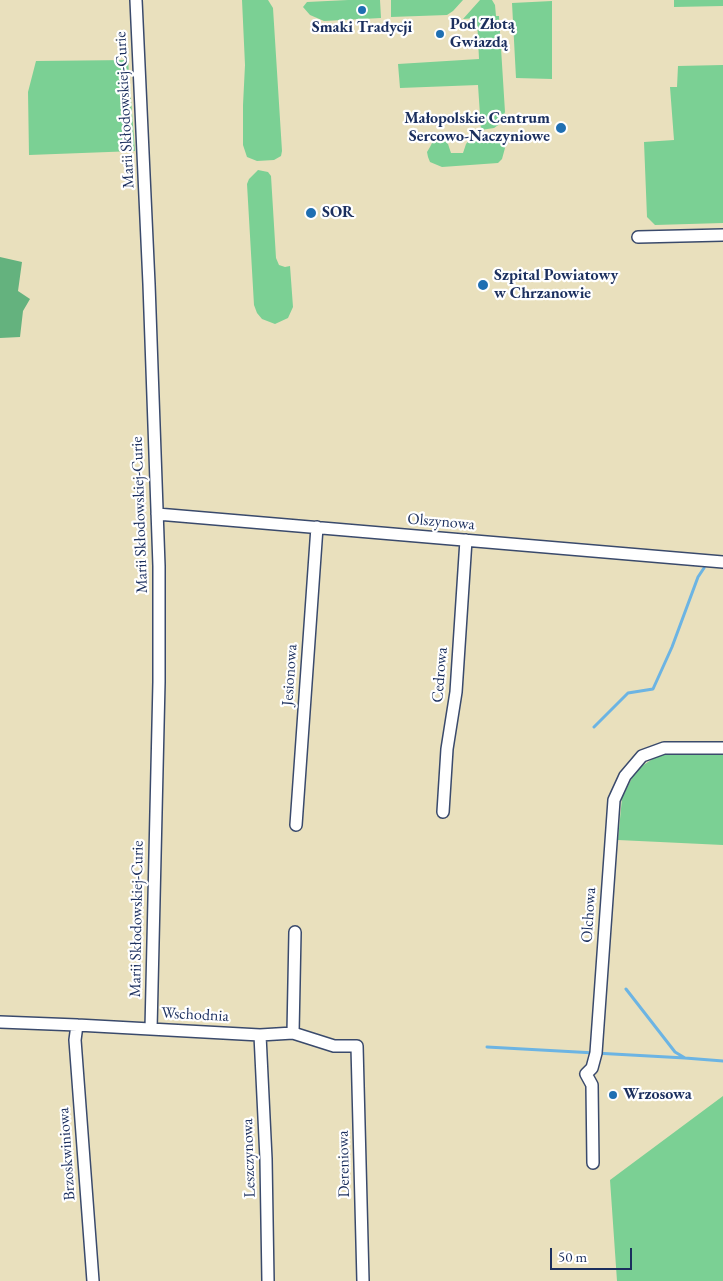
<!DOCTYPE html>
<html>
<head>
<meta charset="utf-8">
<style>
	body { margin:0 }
	#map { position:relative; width:723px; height:1281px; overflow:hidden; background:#e9e0bd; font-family:"EB Garamond",serif }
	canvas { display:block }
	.scale { position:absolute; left:550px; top:1248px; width:82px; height:22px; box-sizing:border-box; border:2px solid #1b2f5e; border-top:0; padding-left:6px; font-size:15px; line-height:18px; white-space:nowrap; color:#1b2f5e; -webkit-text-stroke:4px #fff; paint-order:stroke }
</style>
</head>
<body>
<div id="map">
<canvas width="723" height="1281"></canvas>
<div class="scale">50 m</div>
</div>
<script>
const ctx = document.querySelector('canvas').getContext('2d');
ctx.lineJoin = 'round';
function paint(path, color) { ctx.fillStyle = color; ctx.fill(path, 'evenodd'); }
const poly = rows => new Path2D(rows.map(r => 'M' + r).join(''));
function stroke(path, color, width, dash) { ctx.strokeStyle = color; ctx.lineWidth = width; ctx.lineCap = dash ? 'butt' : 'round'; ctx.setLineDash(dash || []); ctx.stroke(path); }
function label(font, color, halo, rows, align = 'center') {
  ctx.font = font + ' "EB Garamond",serif'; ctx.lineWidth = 4.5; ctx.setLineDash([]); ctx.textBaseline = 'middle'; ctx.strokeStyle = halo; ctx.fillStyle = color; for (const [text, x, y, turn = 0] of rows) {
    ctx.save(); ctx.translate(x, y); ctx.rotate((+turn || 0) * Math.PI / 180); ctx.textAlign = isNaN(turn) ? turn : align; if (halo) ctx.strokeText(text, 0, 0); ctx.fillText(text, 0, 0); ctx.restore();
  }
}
paint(poly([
	[242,0,268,0,273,8,282,151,281,156,274,160,257,161,247,157,243,145,243,105,245,65],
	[348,0,380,0,381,18,324,21,310,15,303,7,307,2],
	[391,0,463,0,453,11,447,15,391,17],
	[480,0,492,0,495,5,496,16,499,16,505,112,501,123,494,128,481,130,478,85,400,88,398,64,479,59,477,18,463,19],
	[674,0,723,0,723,6,674,7],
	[552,1,552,79,516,78,512,3],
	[128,60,135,151,29,155,28,92,36,61],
	[723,65,723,223,655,225,647,217,644,142,674,140,670,87,677,87,678,66],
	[477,138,494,138,503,143,505,148,502,159,498,163,442,167,430,162,428,157,427,152,430,147,432,143,437,141,445,141,448,144,451,153,463,153,466,144,470,139],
	[258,170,268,172,271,176,276,258,279,265,285,267,290,266,293,307,288,318,275,324,262,319,257,313,254,305,247,184,249,179],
	[663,752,723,753,723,845,618,840,622,798,636,770],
	[723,1096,723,1281,617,1281,610,1180]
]), '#7bd094');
paint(poly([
	[0,257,22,262,18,291,30,299,23,311,20,337,0,338]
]), '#64b27e');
stroke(poly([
	[594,727,628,693,653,689,672,647,698,577,704,568],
	[626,989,675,1052,685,1058,723,1061],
	[487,1047,685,1058]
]), '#6cb4e3', 3);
const minor = poly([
	[136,0,149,284,159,566,159,682,151,1029],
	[638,237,723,235],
	[157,514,723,562],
	[443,812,447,749,456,692,466,540],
	[296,825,317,527],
	[0,1022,77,1025,260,1035,293,1033,334,1046,357,1046,363,1281],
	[77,1025,75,1040,93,1281],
	[293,1033,295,932],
	[260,1035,266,1159,268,1281],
	[593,1163,592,1085,586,1074,592,1068,596,1053,614,800,625,776,642,756,664,748,723,748]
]);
stroke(minor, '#3a4a6c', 14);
stroke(minor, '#fff', 11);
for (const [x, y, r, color] of [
	[362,10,5,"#1f6fb2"],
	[440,34,5,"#1f6fb2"],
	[561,128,6,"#1f6fb2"],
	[311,213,6,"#1f6fb2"],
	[483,285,6,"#1f6fb2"],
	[613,1095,5,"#1f6fb2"]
]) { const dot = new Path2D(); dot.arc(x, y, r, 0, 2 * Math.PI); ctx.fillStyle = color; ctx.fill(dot); stroke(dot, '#fff', 2); }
label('bold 16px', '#1b2f5e', '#fff', [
	["Pod Złotą",450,25],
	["Gwiazdą",450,43],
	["Smaki Tradycji",362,28,"center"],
	["Małopolskie Centrum",550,119,"right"],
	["Sercowo-Naczyniowe",550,137,"right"],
	["SOR",322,213],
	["Szpital Powiatowy",494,276],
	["w Chrzanowie",494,294],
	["Wrzosowa",623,1095]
], 'left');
label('16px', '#1b2f5e', '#fff', [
	["Marii Skłodowskiej-Curie",125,110,-93],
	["Marii Skłodowskiej-Curie",140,515,-92],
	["Olszynowa",441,522,5],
	["Jesionowa",290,675,-86],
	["Cedrowa",440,675,-85],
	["Olchowa",589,915,-86],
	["Marii Skłodowskiej-Curie",137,919,-89],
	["Wschodnia",195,1015,3],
	["Brzoskwiniowa",67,1154,-94],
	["Leszczynowa",249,1158,-92],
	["Dereniowa",344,1164,-91]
]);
</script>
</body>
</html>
